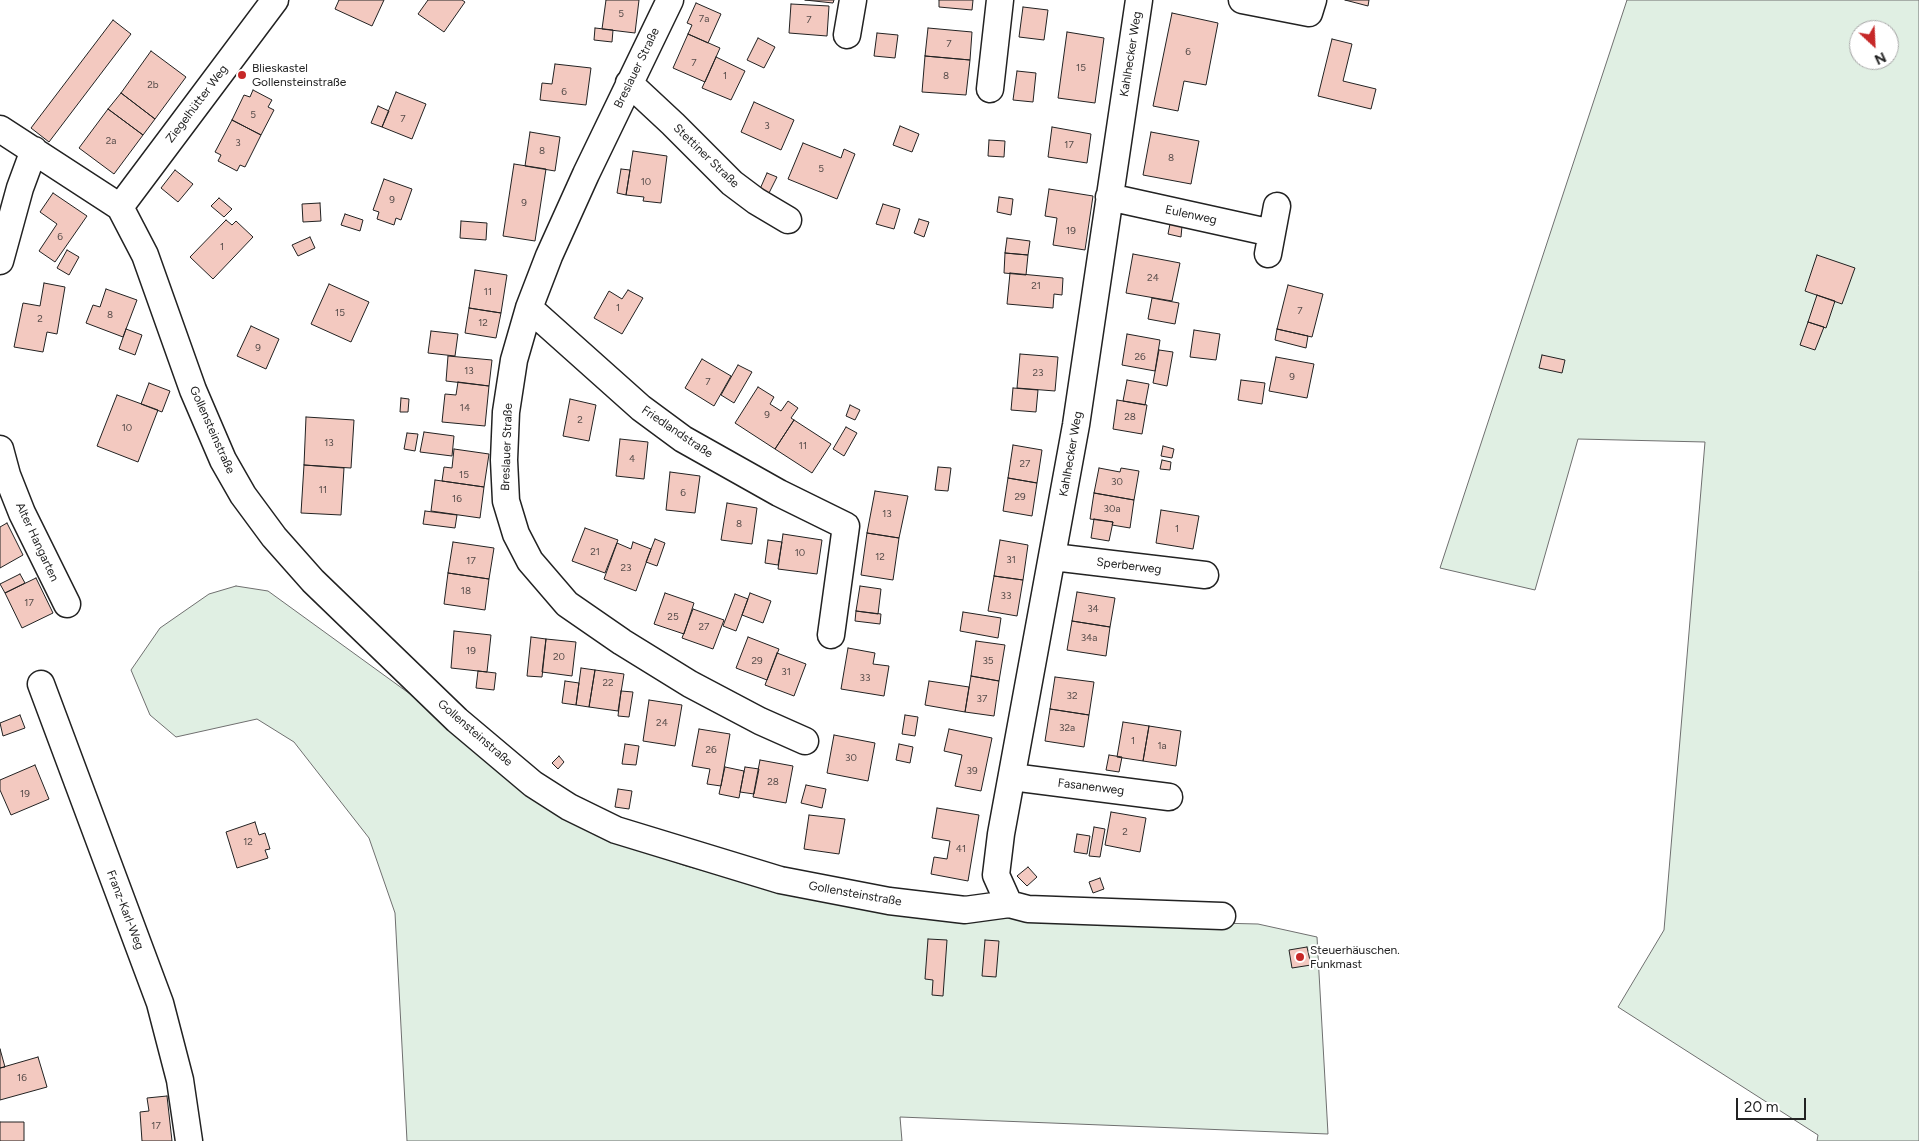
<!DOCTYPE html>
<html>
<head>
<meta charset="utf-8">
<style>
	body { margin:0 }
	#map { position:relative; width:1919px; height:1141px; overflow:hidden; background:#fff; font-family:Figtree,sans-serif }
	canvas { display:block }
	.north { position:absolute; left:1849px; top:20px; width:50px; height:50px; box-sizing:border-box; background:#fff; border:1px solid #a7a7a7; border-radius:50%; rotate:155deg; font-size:14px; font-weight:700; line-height:20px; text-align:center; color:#222 }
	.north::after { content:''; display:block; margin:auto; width:18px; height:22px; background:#c62828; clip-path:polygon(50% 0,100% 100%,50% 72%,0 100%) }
	.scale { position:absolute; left:1736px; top:1098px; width:70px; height:22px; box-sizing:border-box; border:2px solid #222; border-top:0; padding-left:6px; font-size:15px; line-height:18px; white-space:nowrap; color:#222; -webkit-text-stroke:4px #fff; paint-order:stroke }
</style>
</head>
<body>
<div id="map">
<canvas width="1919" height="1141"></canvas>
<div class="north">N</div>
<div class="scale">20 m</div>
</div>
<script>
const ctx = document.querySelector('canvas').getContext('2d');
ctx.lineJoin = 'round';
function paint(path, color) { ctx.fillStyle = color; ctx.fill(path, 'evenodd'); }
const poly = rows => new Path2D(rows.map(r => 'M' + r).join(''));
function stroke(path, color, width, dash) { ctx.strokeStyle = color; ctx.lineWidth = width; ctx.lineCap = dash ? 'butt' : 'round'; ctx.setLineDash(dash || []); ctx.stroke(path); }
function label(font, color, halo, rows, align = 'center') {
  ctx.font = font + ' Figtree,sans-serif'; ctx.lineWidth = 4; ctx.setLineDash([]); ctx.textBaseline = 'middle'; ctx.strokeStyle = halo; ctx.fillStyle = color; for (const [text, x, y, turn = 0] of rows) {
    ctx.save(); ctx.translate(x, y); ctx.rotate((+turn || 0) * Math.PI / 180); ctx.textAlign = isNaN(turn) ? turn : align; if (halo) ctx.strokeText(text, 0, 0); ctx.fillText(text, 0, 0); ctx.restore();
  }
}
const green = poly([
	[1627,0,1919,0,1919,1141,1817,1141,1818,1135,1618,1007,1664,930,1705,442,1578,439,1535,590,1440,568,1627,0],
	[1859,30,1889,30,1889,60,1859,60,1859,30],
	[236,586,268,591,610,839,686,866,805,898,964,917,1258,924,1317,937,1328,1134,900,1117,902,1141,407,1141,395,913,369,838,294,742,257,719,176,737,150,715,131,670,160,628,209,594,236,586]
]);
paint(green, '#e0efe3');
stroke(green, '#6f6f6f', 1);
const building = poly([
	[339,0,384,0,372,26,335,9,339,0],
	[428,0,462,0,465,2,444,32,418,14,428,0],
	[606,0,639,0,635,33,602,29,606,0],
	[805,0,834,0,833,3,805,0],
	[939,0,973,0,972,10,939,7,939,0],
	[1345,0,1369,0,1368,6,1345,0],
	[696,3,721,14,708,43,688,34,692,25,687,23,696,3],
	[791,4,829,6,827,36,789,33,791,4],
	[1023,7,1048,10,1044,40,1019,37,1023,7],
	[1172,13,1218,23,1206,85,1184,81,1178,111,1153,106,1172,13],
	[113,20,131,34,49,142,31,128,113,20],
	[595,28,613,30,612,42,594,40,595,28],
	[928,28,972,32,970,60,925,56,928,28],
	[1067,32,1104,38,1095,103,1058,98,1067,32],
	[877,33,898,35,895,58,874,56,877,33],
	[688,34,720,48,705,82,673,68,688,34],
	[758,38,775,47,764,68,747,60,758,38],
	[1332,39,1352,44,1343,81,1376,89,1371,109,1318,96,1332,39],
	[151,51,186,77,155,119,121,93,151,51],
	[925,56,970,60,966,95,922,92,925,56],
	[716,57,745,71,731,100,702,88,716,57],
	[555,64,591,68,586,105,540,100,542,83,552,84,555,64],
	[1017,71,1036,73,1033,102,1013,100,1017,71],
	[253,90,272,100,268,107,274,110,261,135,232,120,244,95,250,97,253,90],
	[396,92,426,104,412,139,382,127,396,92],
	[121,93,155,119,143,135,108,109,121,93],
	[754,102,794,120,781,150,741,132,754,102],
	[378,106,389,111,382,127,371,123,378,106],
	[108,109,143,135,114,174,79,148,108,109],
	[232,120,261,135,245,167,240,165,237,171,218,161,221,155,215,152,232,120],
	[900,126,919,134,912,152,893,145,900,126],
	[1052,127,1091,134,1087,163,1048,157,1052,127],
	[530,132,560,137,555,171,525,166,530,132],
	[1151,132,1199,141,1191,184,1143,175,1151,132],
	[989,140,1005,141,1004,157,988,156,989,140],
	[803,143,841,158,844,149,855,154,837,199,788,179,803,143],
	[633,151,667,156,661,203,643,201,644,197,626,195,633,151],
	[514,164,546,169,535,241,503,236,514,164],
	[621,169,630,170,626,195,617,193,621,169],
	[175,170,193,184,178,202,161,188,175,170],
	[767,173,777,177,769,193,760,189,767,173],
	[384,179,412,189,401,220,396,218,394,225,377,219,379,212,373,210,384,179],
	[1049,189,1093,196,1085,250,1053,245,1057,218,1045,216,1049,189],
	[53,193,87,216,55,262,39,251,57,224,40,212,53,193],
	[999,197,1013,199,1011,215,997,212,999,197],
	[219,198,232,209,224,217,211,206,219,198],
	[320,203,321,221,303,222,302,204,320,203],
	[883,204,900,209,894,229,876,224,883,204],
	[345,214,363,220,360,231,341,225,345,214],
	[919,219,929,222,924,237,914,233,919,219],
	[226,220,232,225,236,221,253,237,213,279,190,257,226,220],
	[461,221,487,223,486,240,460,238,461,221],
	[1170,224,1182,226,1181,237,1168,234,1170,224],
	[310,237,315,248,298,256,292,245,310,237],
	[1007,238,1030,241,1028,255,1005,253,1007,238],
	[67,250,79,257,69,275,57,268,67,250],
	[1005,253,1028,255,1026,275,1004,273,1005,253],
	[1133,254,1180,263,1172,301,1126,293,1133,254],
	[1817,255,1855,268,1842,304,1805,291,1817,255],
	[475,270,507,275,501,313,469,308,475,270],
	[1010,273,1063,278,1062,295,1054,294,1053,308,1007,304,1010,273],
	[44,283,65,287,57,334,47,332,43,352,14,347,23,303,40,306,44,283],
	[329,284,369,302,351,342,311,324,329,284],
	[1288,285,1323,294,1312,337,1277,329,1288,285],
	[106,289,137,300,123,337,86,323,93,305,100,307,106,289],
	[628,290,643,298,622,334,594,318,609,291,622,299,628,290],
	[1817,295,1835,301,1826,328,1808,322,1817,295],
	[1152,298,1179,303,1175,324,1148,319,1152,298],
	[469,308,501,313,496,338,465,333,469,308],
	[1808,322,1824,327,1815,350,1800,345,1808,322],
	[251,326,279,339,266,369,237,356,251,326],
	[126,329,142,335,135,355,119,349,126,329],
	[1277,329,1308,336,1306,348,1275,340,1277,329],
	[1194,330,1220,334,1216,360,1190,357,1194,330],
	[431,331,458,334,455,356,428,353,431,331],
	[1127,334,1160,340,1155,371,1122,365,1127,334],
	[1159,350,1173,352,1167,386,1153,383,1159,350],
	[1020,354,1058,357,1055,391,1017,388,1020,354],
	[1542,355,1565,360,1562,373,1539,368,1542,355],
	[448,356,492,360,489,386,446,381,448,356],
	[1276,357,1314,364,1307,398,1269,391,1276,357],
	[702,359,731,376,714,406,685,388,702,359],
	[738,365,752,372,734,403,721,395,738,365],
	[1127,380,1149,384,1145,405,1123,401,1127,380],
	[1241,380,1265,383,1262,404,1238,400,1241,380],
	[458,382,489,386,485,426,442,422,445,394,456,395,458,382],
	[149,383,170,391,162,412,141,404,149,383],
	[758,387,774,397,770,404,781,411,788,401,798,408,791,418,794,420,775,449,735,423,758,387],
	[1013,388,1038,390,1036,412,1011,410,1013,388],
	[117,395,158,410,138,462,97,446,117,395],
	[401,398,409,399,408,412,400,412,401,398],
	[570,399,596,405,589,441,563,436,570,399],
	[1117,400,1147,405,1142,434,1113,429,1117,400],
	[850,405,860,410,855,420,846,416,850,405],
	[306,417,354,420,351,468,304,465,306,417],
	[794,420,831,444,812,473,775,449,794,420],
	[846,427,857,433,844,456,833,449,846,427],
	[424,432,454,436,452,456,420,452,424,432],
	[407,433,418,434,415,451,404,449,407,433],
	[620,439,648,442,644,479,616,476,620,439],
	[1013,445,1042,450,1037,483,1008,478,1013,445],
	[1163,446,1174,449,1172,458,1161,456,1163,446],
	[454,449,489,454,484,487,442,481,444,467,452,468,454,449],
	[1162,460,1171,462,1170,470,1160,469,1162,460],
	[304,465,344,468,341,515,301,513,304,465],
	[938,467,951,468,948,491,935,490,938,467],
	[1099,468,1120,472,1121,468,1139,471,1134,500,1094,493,1099,468],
	[670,472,700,476,695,513,666,510,670,472],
	[1008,478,1037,483,1032,516,1003,511,1008,478],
	[435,480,484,487,480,518,431,511,435,480],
	[875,491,908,496,899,538,867,533,875,491],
	[1094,493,1134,500,1130,528,1112,525,1113,522,1090,519,1094,493],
	[727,503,757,508,752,544,721,540,727,503],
	[1161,510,1199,516,1193,549,1156,543,1161,510],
	[425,511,457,515,455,528,423,524,425,511],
	[1094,519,1113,522,1109,541,1091,538,1094,519],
	[7,523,23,555,0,568,0,527,7,523],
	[585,528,618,540,605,573,572,561,585,528],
	[867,533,899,538,893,580,861,575,867,533],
	[783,534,822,540,817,574,778,569,783,534],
	[655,539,665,543,657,566,646,562,655,539],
	[768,540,782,542,778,565,765,563,768,540],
	[1000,540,1028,545,1023,580,994,576,1000,540],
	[453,542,494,548,489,579,448,573,453,542],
	[633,542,651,549,636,591,604,579,617,543,631,549,633,542],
	[448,573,489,579,485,610,444,604,448,573],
	[20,574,25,583,5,593,0,584,20,574],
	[994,576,1023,580,1017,616,988,611,994,576],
	[36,578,53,613,22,628,5,593,36,578],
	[860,586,881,589,878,614,856,611,860,586],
	[1077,592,1115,598,1110,627,1072,621,1077,592],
	[665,593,694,603,684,634,654,624,665,593],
	[750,593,771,601,763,623,742,615,750,593],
	[735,594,748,599,736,631,723,626,735,594],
	[693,609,724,620,713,649,682,638,693,609],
	[856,611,881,614,880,624,855,621,856,611],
	[963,612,1001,618,998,638,960,631,963,612],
	[1072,621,1110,627,1106,656,1067,650,1072,621],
	[454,631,491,635,487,672,451,668,454,631],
	[531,637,546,639,542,677,527,676,531,637],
	[748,637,779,649,767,680,736,668,748,637],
	[546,639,576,642,572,676,542,672,546,639],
	[976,641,1005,645,999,681,971,676,976,641],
	[848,648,875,653,873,664,889,666,884,696,841,689,848,648],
	[777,653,806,664,794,696,765,685,777,653],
	[581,668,595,670,589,707,576,705,581,668],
	[595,670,624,674,618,711,589,707,595,670],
	[478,671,496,673,494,690,476,688,478,671],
	[971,676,999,681,994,716,965,712,971,676],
	[1055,677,1094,682,1089,715,1050,709,1055,677],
	[565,681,579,683,576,705,562,703,565,681],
	[929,681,969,687,965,712,925,705,929,681],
	[621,691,633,692,629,717,618,716,621,691],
	[649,700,682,705,675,746,643,741,649,700],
	[1050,709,1089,715,1084,747,1045,741,1050,709],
	[20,715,25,728,3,736,0,723,20,715],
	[905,715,918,717,915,736,902,734,905,715],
	[1123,722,1149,726,1143,761,1117,757,1123,722],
	[1149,726,1181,731,1176,766,1143,761,1149,726],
	[699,729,730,734,721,786,707,784,710,769,692,766,699,729],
	[949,729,992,738,981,791,955,786,962,755,944,751,949,729],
	[834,735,875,743,868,781,827,773,834,735],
	[625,744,639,746,636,765,622,764,625,744],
	[899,744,913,747,910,763,896,760,899,744],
	[1109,755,1122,757,1119,772,1106,770,1109,755],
	[559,756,564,762,558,769,552,763,559,756],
	[760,760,793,766,786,803,753,797,760,760],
	[35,765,49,799,11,815,0,790,0,780,35,765],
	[725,767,744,771,739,798,719,794,725,767],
	[745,767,759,769,754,794,740,792,745,767],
	[806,785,826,789,822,808,801,803,806,785],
	[618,789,632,791,629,809,615,807,618,789],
	[937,808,979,815,968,881,931,874,934,857,947,859,950,841,932,838,937,808],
	[1111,812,1146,818,1140,852,1105,845,1111,812],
	[809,815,845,819,839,854,804,849,809,815],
	[255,822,259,835,265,833,270,849,265,850,268,858,237,868,226,832,255,822],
	[1094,827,1105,829,1100,857,1089,856,1094,827],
	[1077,834,1090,836,1087,854,1074,852,1077,834],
	[1028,867,1037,877,1027,886,1017,876,1028,867],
	[1100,878,1104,889,1093,893,1089,882,1100,878],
	[928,939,947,940,943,996,932,995,933,980,925,979,928,939],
	[985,940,999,941,996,977,982,976,985,940],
	[1307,947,1311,965,1292,968,1289,950,1307,947],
	[0,1049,5,1067,0,1068,0,1049],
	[38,1057,47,1087,0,1100,0,1068,38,1057],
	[167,1096,172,1141,142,1141,140,1112,149,1111,147,1098,167,1096],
	[0,1122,24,1122,24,1141,0,1141,0,1122]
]);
paint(building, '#f3c9c0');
stroke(building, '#222', 1);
const minor = poly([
	[670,0,586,174,549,256,529,308,514,360,506,412,504,460,506,501,516,534,530,561,567,604,622,642,690,684,760,721,805,741],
	[1242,0,1309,13,1313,0],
	[847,35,853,0],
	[629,83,673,124,732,183,756,201,788,220],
	[990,89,1000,0],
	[0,129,120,207,145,255,193,390,223,460,243,495,274,537,313,581,457,720,533,784,569,807,616,830,780,880,889,901,965,910,1009,904,1028,909,1222,916],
	[1109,197,1272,233],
	[120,207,275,0],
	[1268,254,1277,206],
	[0,261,20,188,34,150],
	[529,308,641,408,683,439,779,493,846,526,831,635],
	[0,449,7,475,22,513,67,604],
	[1053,557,1205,575],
	[41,684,160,1003,180,1080,189,1141],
	[1012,777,1169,797],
	[1009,904,996,875,1001,834,1076,425,1139,0]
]);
stroke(minor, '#222', 29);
stroke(minor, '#fff', 26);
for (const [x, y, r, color] of [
	[242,75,5,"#c62828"],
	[1300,957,5,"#c62828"]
]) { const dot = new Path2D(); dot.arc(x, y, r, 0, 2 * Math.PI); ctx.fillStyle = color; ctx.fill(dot); stroke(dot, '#fff', 2); }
label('10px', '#564c4a', null, [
	["5",621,14],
	["7a",704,19],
	["7",809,20],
	["7",949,44],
	["6",1188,52],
	["7",694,63],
	["15",1081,68],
	["1",725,76],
	["8",946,76],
	["2b",153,85],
	["6",564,92],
	["5",253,115],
	["7",403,119],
	["3",767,126],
	["2a",111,141],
	["3",238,143],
	["17",1069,145],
	["8",542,151],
	["8",1171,158],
	["5",821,169],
	["10",646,182],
	["9",392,200],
	["9",524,203],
	["19",1071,231],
	["6",60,237],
	["1",222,247],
	["24",1153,278],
	["21",1036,286],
	["11",488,292],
	["1",618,308],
	["7",1300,311],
	["15",340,313],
	["8",110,315],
	["2",40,319],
	["12",483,323],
	["9",258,348],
	["26",1140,357],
	["13",469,371],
	["23",1038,373],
	["9",1292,377],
	["7",708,382],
	["14",465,408],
	["9",767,415],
	["28",1130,417],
	["2",580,420],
	["10",127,428],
	["13",329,443],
	["11",803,446],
	["4",632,459],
	["27",1025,464],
	["15",464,475],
	["30",1117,482],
	["11",323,490],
	["6",683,493],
	["29",1020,497],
	["16",457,499],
	["30a",1112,509],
	["13",887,514],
	["8",739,524],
	["1",1177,529],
	["21",595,552],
	["10",800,553],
	["12",880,557],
	["31",1011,560],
	["17",471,561],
	["23",626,568],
	["18",466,591],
	["33",1006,596],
	["17",29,603],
	["34",1093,609],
	["25",673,617],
	["27",704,627],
	["34a",1089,638],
	["19",471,651],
	["20",559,657],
	["29",757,661],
	["35",988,661],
	["31",786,672],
	["33",865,678],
	["22",608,683],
	["32",1072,696],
	["37",982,699],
	["24",662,723],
	["32a",1067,728],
	["1",1133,741],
	["1a",1162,746],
	["26",711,750],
	["30",851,758],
	["39",972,771],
	["28",773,782],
	["19",25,794],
	["2",1125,832],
	["12",248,842],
	["41",961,849],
	["16",22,1078],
	["17",156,1126]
]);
label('12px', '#222', '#fff', [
	["Kahlhecker Weg",1131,54,-81],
	["Breslauer Straße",637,68,-64],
	["Ziegelhütter Weg",197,104,-53],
	["Stettiner Straße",706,156,44],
	["Eulenweg",1191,215,12],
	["Gollensteinstraße",212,430,66],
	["Friedlandstraße",677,432,34],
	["Breslauer Straße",507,447,-88],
	["Kahlhecker Weg",1071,454,-80],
	["Alter Hangarten",37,542,65],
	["Sperberweg",1129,566,7],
	["Gollensteinstraße",475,733,41],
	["Fasanenweg",1091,787,7],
	["Gollensteinstraße",855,894,10],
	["Franz-Karl-Weg",125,910,69]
]);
label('12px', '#222', '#fff', [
	["Blieskastel",252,68],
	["Gollensteinstraße",252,82],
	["Steuerhäuschen.",1310,950],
	["Funkmast",1310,964]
], 'left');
</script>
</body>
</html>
